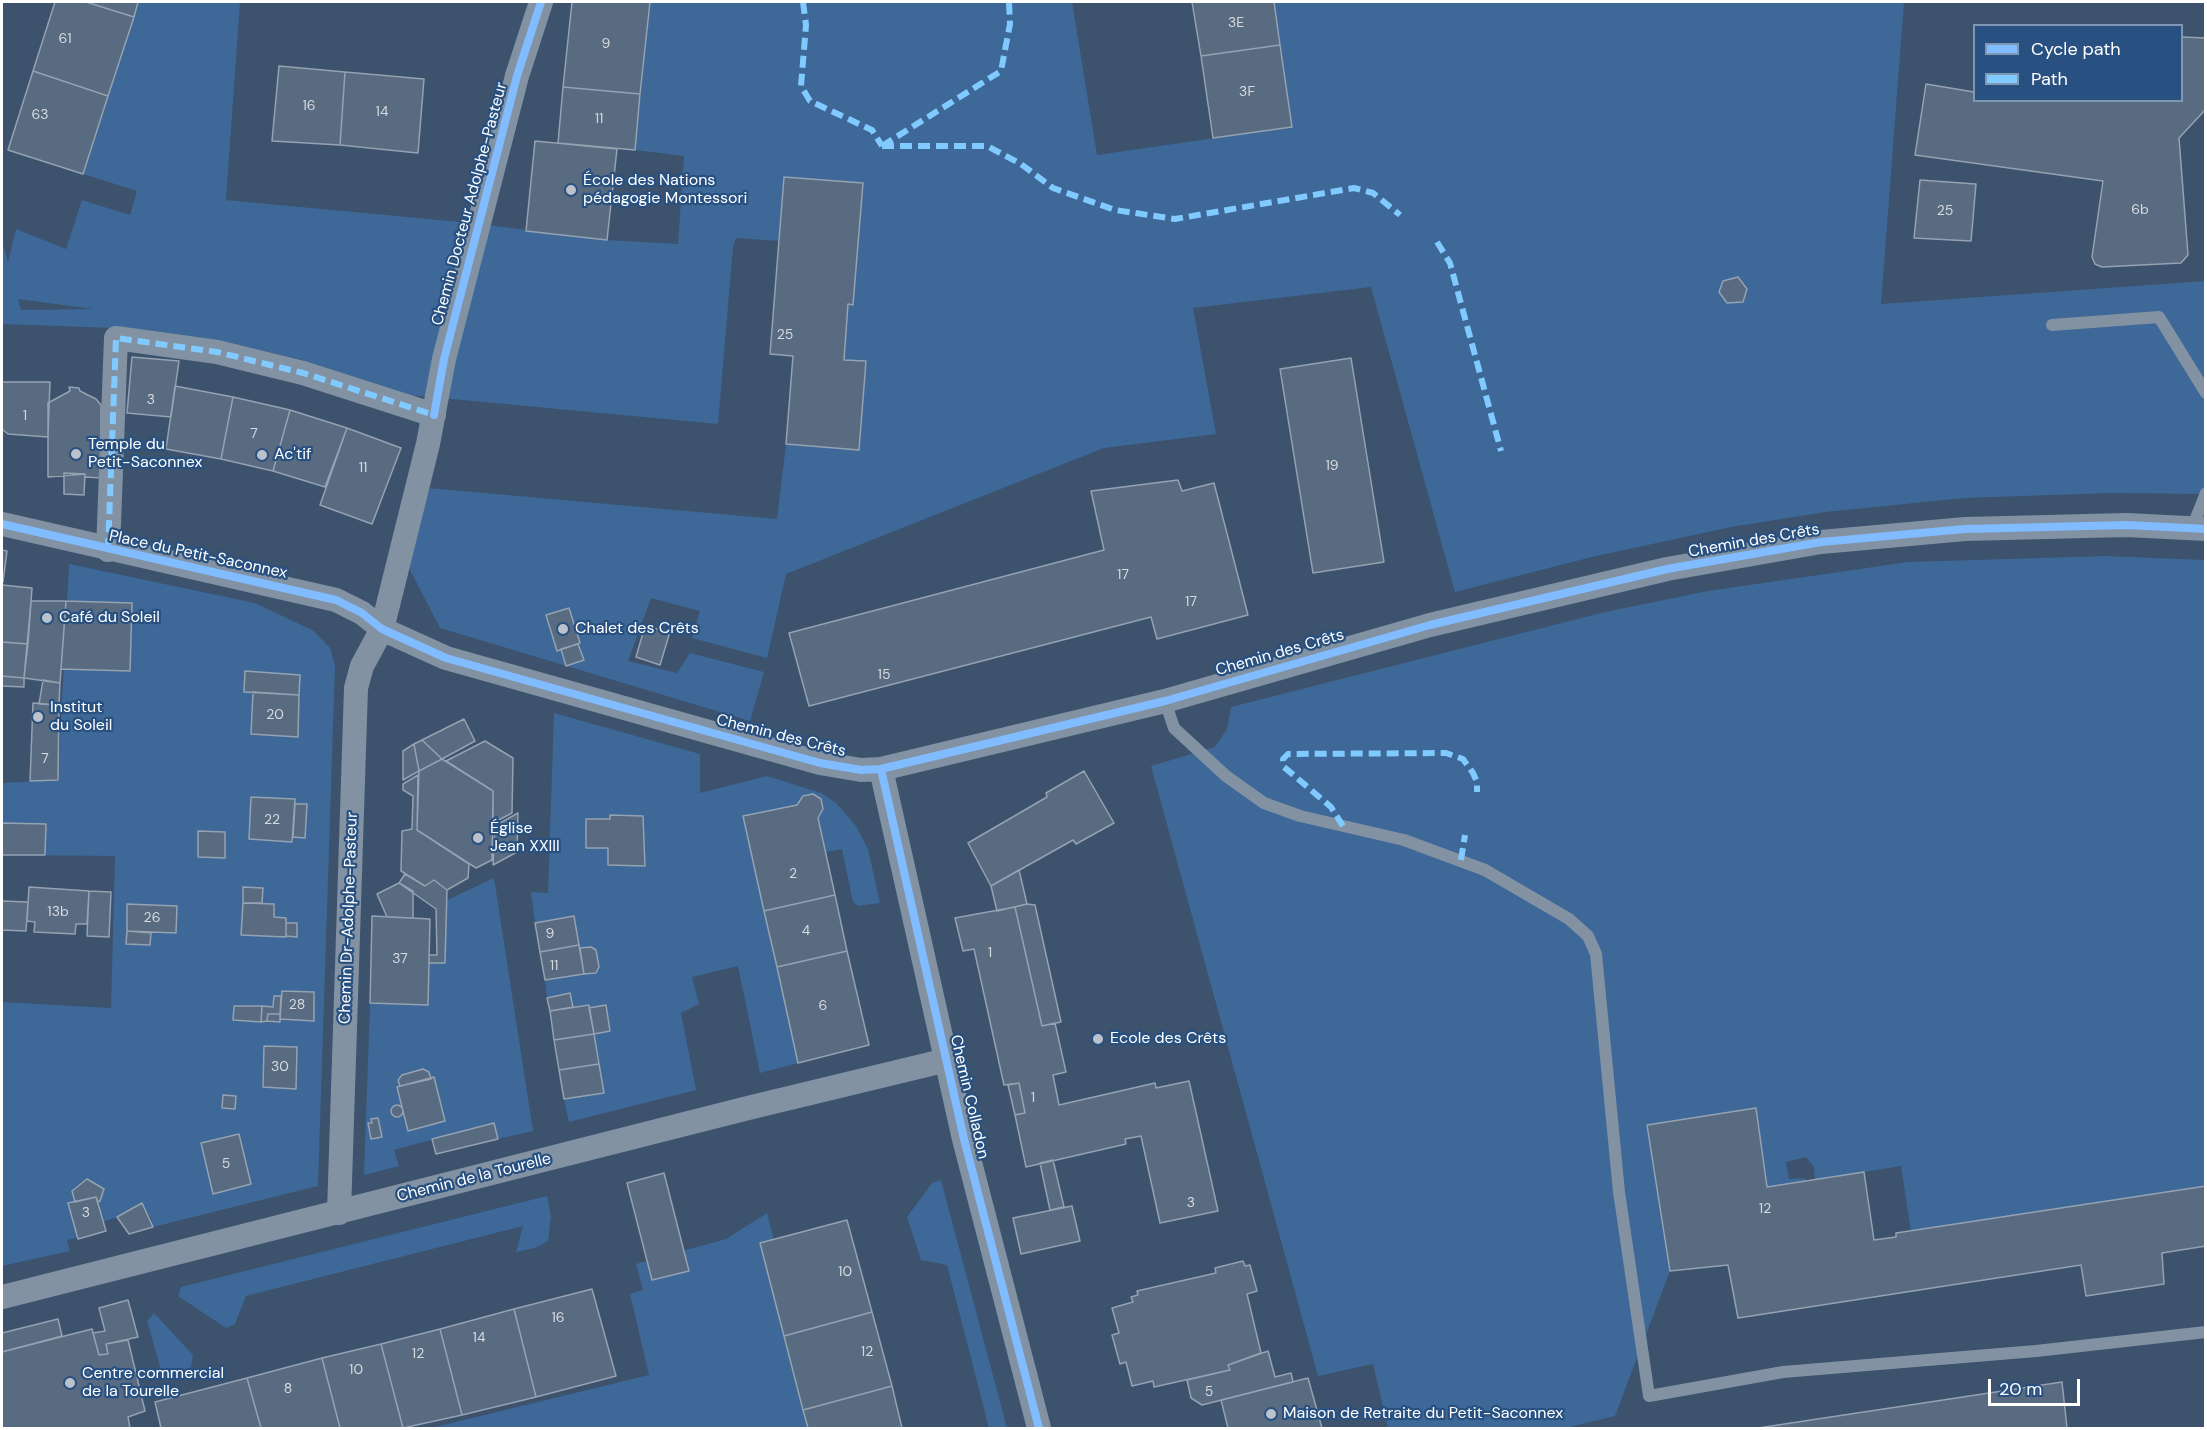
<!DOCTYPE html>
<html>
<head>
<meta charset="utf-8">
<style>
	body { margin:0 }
	#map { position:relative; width:2207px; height:1430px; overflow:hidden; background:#3c526d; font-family:"DM Sans",sans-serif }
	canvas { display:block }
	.frame { position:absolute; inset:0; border:3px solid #fff; pointer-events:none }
	.legend { position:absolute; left:1973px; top:24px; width:210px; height:78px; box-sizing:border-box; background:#285181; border:2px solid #7e97b3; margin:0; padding:8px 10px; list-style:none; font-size:18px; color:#fff }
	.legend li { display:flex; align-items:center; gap:12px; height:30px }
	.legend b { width:30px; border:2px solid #7e97b3 }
	.scale { position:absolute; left:1988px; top:1379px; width:92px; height:27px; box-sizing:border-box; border:3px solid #fff; border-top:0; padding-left:8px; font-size:18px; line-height:21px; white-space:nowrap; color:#fff; -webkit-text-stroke:4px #285181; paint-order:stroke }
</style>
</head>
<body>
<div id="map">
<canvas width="2207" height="1430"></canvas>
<div class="frame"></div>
<ul class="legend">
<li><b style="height:8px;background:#80bcff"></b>Cycle path</li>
<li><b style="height:8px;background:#80caff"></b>Path</li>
</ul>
<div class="scale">20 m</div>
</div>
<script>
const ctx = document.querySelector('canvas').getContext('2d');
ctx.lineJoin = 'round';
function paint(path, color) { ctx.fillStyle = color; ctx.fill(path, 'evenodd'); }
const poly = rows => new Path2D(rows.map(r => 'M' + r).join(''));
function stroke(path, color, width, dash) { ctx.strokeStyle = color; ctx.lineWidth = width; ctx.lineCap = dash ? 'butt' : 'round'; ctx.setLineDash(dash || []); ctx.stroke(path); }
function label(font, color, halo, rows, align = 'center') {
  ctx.font = font + ' "DM Sans",sans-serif'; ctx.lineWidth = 4.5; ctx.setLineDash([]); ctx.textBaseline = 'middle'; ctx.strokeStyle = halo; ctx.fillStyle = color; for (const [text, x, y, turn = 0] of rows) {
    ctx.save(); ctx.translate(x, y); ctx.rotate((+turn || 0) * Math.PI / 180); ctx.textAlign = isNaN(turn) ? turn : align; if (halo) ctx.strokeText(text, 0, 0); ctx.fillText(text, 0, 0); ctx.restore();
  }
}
paint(poly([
	[138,2,240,2,226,200,471,223,607,240,678,244,684,156,635,150,650,2,1072,2,1097,155,1292,127,1274,2,1904,2,1881,304,2205,281,2205,494,2111,493,1964,498,1826,512,1731,527,1592,557,1455,592,1371,287,1193,308,1216,434,1104,448,786,574,767,658,692,638,700,611,651,598,628,661,677,673,690,653,764,672,750,721,440,628,409,568,428,488,777,519,786,444,859,449,866,362,844,360,848,304,852,305,863,183,784,177,779,241,736,238,733,247,718,424,409,395,302,360,230,343,115,328,2,324,2,241,8,262,16,229,66,249,82,200,130,215,137,191,83,174],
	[18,299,93,309,21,310],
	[2106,556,2205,560,2205,1186,1911,1231,1901,1166,1815,1180,1814,1167,1806,1157,1786,1162,1789,1179,1805,1178,1806,1181,1767,1187,1756,1108,1647,1125,1670,1271,1615,1416,1565,1428,1388,1428,1373,1364,1318,1376,1151,766,1215,747,1227,729,1231,707,1605,612,1708,591,1908,562],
	[69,564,255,603,314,631,330,648,335,665,318,1186,153,1227,150,1222,152,1220,141,1203,117,1217,103,1222,106,1231,67,1240,70,1251,2,1266,2,1002,111,1008,115,856,2,855,2,783,58,780],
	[554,713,700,754,700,793,767,776,821,793,836,803,856,826,868,849,880,903,858,906,853,902,842,849,826,852,818,818,823,809,821,799,813,794,803,796,797,805,744,816,798,1063,760,1073,738,966,692,977,699,1004,681,1013,696,1090,569,1122,564,1099,604,1093,589,1005,573,1007,570,993,547,998,545,980,584,974,574,916,535,923,531,892,548,893],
	[494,878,533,1131,498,1139,493,1123,394,1150,399,1166,364,1175,370,1003,428,1005,429,963,445,963,447,900],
	[941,1180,1007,1428,989,1428,947,1265,921,1260,907,1217,932,1183],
	[547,1196,551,1216,548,1241,535,1248,516,1252,523,1226,246,1296,235,1324,226,1328,178,1296,181,1287],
	[767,1213,822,1428,431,1428,649,1375,630,1294,643,1290,636,1264,726,1239],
	[154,1313,193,1355,191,1367,183,1376,164,1380,147,1321]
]), '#3d6897');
const building = poly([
	[55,2,86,2,134,17,108,96,33,71,55,2],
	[86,2,138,2,134,17,86,2],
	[572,2,650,2,640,94,563,87,572,2],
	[1192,2,1274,2,1280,45,1201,56,1192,2],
	[2182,37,2206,38,2206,109,2179,138,2188,255,2181,263,2102,267,2095,264,2092,257,2103,181,1915,155,1926,84,1974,92,1974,100,2182,100,2182,37],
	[1280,45,1292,127,1213,138,1201,56,1280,45],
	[279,66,345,72,340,145,272,141,279,66],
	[33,71,108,96,83,174,8,150,33,71],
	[345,72,424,79,418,153,340,145,345,72],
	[563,87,640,94,635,150,558,143,563,87],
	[535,141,617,149,607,240,526,231,535,141],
	[784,177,863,183,853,305,848,304,844,360,866,361,859,450,786,444,793,356,770,354,784,177],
	[1920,180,1976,184,1971,241,1914,238,1920,180],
	[1738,277,1747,289,1743,302,1727,303,1719,292,1723,281,1738,277],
	[132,357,179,361,171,417,127,413,132,357],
	[1351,358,1384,562,1313,573,1280,369,1351,358],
	[2,382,50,382,48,437,8,434,2,429,2,382],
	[175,386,233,397,221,459,166,449,175,386],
	[69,387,79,388,80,391,96,399,101,405,101,478,85,477,85,474,48,477,48,403,70,391,69,387],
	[233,397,290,410,273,471,221,459,233,397],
	[290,410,347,428,325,487,273,471,290,410],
	[347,428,401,448,372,524,320,505,347,428],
	[64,473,85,474,84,495,64,494,64,473],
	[1178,480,1182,491,1214,483,1248,615,1157,639,1151,617,809,706,789,633,1104,550,1091,491,1178,480],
	[2,550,7,551,3,582,2,582,2,550],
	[2,585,32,588,28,644,2,642,2,585],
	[31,601,66,601,60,683,24,678,31,601],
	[66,601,132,603,130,671,61,669,66,601],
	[569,608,580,643,557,651,546,615,569,608],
	[645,626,670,632,660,665,636,657,645,626],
	[2,642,28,644,24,678,2,676,2,642],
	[578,644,584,660,566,666,561,649,578,644],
	[245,671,300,675,299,695,244,692,245,671],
	[2,676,24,678,24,687,2,686,2,676],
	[43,680,60,683,59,705,39,704,43,680],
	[253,692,299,695,298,737,251,734,253,692],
	[33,703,59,705,58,780,30,781,33,703],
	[464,719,475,741,442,759,422,740,464,719],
	[422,740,442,759,419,771,414,744,422,740],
	[485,741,513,758,512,813,493,823,493,791,446,761,485,741],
	[414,744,419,771,403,780,403,751,414,744],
	[442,759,493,791,492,860,476,868,417,830,419,771,442,759],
	[1084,771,1114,823,1076,844,1073,840,991,886,968,843,1047,797,1046,793,1084,771],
	[418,775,417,830,469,864,468,878,447,890,434,880,425,886,401,871,402,831,412,829,413,796,403,790,403,784,418,775],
	[813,794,821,799,823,809,818,818,835,895,764,911,743,816,797,805,803,796,813,794],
	[251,797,295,799,292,842,249,839,251,797],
	[295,804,307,804,305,838,293,837,295,804],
	[518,813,517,852,493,865,495,826,518,813],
	[610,815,643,816,645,866,608,865,608,848,586,848,586,819,610,819,610,815],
	[2,823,46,824,45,855,2,855,2,823],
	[198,831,225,832,225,858,198,857,198,831],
	[1019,870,1027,904,997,911,991,886,1019,870],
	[405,874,425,886,434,880,447,890,445,963,429,963,429,955,437,955,436,909,399,883,405,874],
	[399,883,413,891,413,918,387,917,377,894,399,883],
	[29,887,89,891,87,924,76,924,75,934,34,932,35,922,27,921,29,887],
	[243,887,263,888,262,903,243,903,243,887],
	[89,891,111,892,109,937,87,936,89,891],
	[835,895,847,951,777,967,764,911,835,895],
	[2,901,28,902,26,931,2,930,2,901],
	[243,903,274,904,274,917,286,918,286,937,241,935,243,903],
	[127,904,177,906,176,933,127,931,127,904],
	[1027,904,1035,905,1061,1022,1042,1026,1015,907,1027,904],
	[1015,907,1042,1026,1055,1023,1066,1072,1053,1075,1059,1105,1155,1083,1156,1088,1189,1081,1218,1211,1160,1223,1141,1136,1125,1139,1126,1144,1026,1167,1015,1115,1025,1113,1019,1083,1004,1085,974,949,963,951,955,918,1015,907],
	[372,916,430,919,428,1005,370,1003,372,916],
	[574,916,579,945,540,952,535,923,574,916],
	[286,923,297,923,297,937,286,936,286,923],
	[127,931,151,933,150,945,126,944,127,931],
	[579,945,584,974,545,980,540,952,579,945],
	[591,947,596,950,599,967,596,973,584,974,580,948,591,947],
	[847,951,869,1045,798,1063,777,967,847,951],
	[282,991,314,992,314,1021,280,1019,282,991],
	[570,993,573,1007,550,1011,547,998,570,993],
	[274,996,281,996,280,1014,268,1014,267,1021,261,1022,262,1006,273,1007,274,996],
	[589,1005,594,1034,554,1040,550,1011,589,1005],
	[606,1005,610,1031,594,1034,589,1008,606,1005],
	[234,1006,262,1006,261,1022,233,1020,234,1006],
	[268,1014,280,1014,280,1022,267,1021,268,1014],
	[594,1034,599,1064,559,1070,554,1040,594,1034],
	[264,1046,297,1047,296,1089,263,1087,264,1046],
	[599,1064,604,1093,564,1099,559,1070,599,1064],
	[423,1069,429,1072,431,1079,400,1086,398,1080,402,1075,423,1069],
	[434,1077,445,1121,408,1131,397,1087,434,1077],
	[1019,1083,1025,1113,1015,1115,1008,1085,1019,1083],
	[223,1095,236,1096,235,1109,222,1108,223,1095],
	'391 1111a6 6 0 1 1 12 0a6 6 0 1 1-12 0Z',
	[1756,1108,1767,1187,1864,1172,1874,1240,1896,1237,1896,1233,2206,1186,2206,1246,2162,1253,2164,1284,2086,1296,2081,1265,1738,1318,1728,1265,1670,1271,1647,1125,1756,1108],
	[378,1118,382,1137,371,1139,368,1123,372,1123,371,1119,378,1118],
	[494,1123,498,1139,436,1154,432,1139,494,1123],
	[239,1134,251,1184,213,1194,201,1143,239,1134],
	[1053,1160,1064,1207,1050,1210,1040,1163,1053,1160],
	[664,1173,689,1271,652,1280,627,1183,664,1173],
	[87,1179,104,1189,100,1201,98,1202,96,1197,75,1202,72,1191,87,1179],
	[96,1197,106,1231,78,1239,68,1203,96,1197],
	[142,1203,153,1227,129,1234,117,1217,142,1203],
	[1072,1206,1080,1241,1021,1254,1013,1218,1072,1206],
	[847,1220,872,1312,784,1336,760,1243,847,1220],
	[1243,1261,1245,1266,1250,1265,1257,1291,1247,1294,1261,1353,1228,1365,1230,1370,1154,1387,1153,1381,1132,1386,1126,1362,1120,1364,1112,1335,1119,1333,1112,1308,1133,1302,1131,1297,1138,1295,1137,1291,1216,1273,1215,1268,1243,1261],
	[592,1289,616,1376,536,1397,514,1309,592,1289],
	[128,1300,138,1337,106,1344,108,1354,99,1355,93,1333,105,1331,99,1308,128,1300],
	[514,1309,536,1397,462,1415,440,1329,514,1309],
	[872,1312,892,1386,803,1410,784,1336,872,1312],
	[58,1319,62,1336,2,1352,2,1333,58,1319],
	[92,1329,99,1355,108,1354,106,1344,128,1340,145,1411,128,1417,130,1428,2,1428,2,1352,92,1329],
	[440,1329,462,1415,403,1428,381,1344,440,1329],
	[381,1344,403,1428,340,1428,322,1358,381,1344],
	[1268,1351,1275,1377,1291,1373,1293,1382,1202,1405,1191,1398,1187,1380,1230,1370,1228,1365,1268,1351],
	[322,1358,340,1428,261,1428,247,1378,322,1358],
	[247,1378,261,1428,161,1428,155,1402,247,1378],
	[1308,1378,1322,1428,1228,1428,1221,1400,1308,1378],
	[2062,1382,2067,1428,1758,1428,2062,1382],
	[892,1386,902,1428,808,1428,803,1410,892,1386]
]);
paint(building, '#596b80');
stroke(building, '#95a2b2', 1.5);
stroke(poly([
	[2052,325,2159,317,2206,393],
	[2192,528,2206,493],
	[1165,701,1174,728,1226,776,1264,803,1300,816,1404,840,1485,870,1569,919,1588,936,1596,954,1619,1192,1649,1396,1783,1372,2036,1351,2206,1332]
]), '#8292a3', 12);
stroke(poly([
	[2,524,336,600,362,613,382,629,446,658,820,763,861,770,881,769,1165,701,1430,625,1667,569,1821,542,1965,529,2127,525,2206,529],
	[108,550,116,338,217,352,303,373,434,415],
	[881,769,964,1139,1039,1428],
	[339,1213,356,688,362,666,382,629,428,444,444,359,517,76,541,2],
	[2,1297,748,1108,947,1060]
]), '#8292a3', 24);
stroke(poly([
	[803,2,806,25,801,86,810,101,872,130,882,146],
	[882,146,987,146,1021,164,1053,188,1115,210,1175,219,1354,188,1373,193,1400,215],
	[882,146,1001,71,1010,24,1009,2],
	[1437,242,1450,263,1501,451],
	[108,550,116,338,217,352,303,373,434,415],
	[1343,826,1331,807,1284,767,1283,759,1288,754,1446,753,1463,759,1473,773,1477,782,1477,792],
	[1461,860,1465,835]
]), '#80caff', 6, [12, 6]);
stroke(poly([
	[434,415,444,359,517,76,541,2],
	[2,524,336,600,362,613,382,629,446,658,820,763,861,770,881,769,1165,701,1430,625,1667,569,1821,542,1965,529,2127,525,2206,529],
	[881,769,964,1139,1039,1428]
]), '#80bcff', 8);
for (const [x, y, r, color] of [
	[571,190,6,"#bbc2cc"],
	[76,454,6,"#bbc2cc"],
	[262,455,6,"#bbc2cc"],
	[47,618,6,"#bbc2cc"],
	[563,629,6,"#bbc2cc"],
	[38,717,6,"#bbc2cc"],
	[478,838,6,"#bbc2cc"],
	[1098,1039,6,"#bbc2cc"],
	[70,1383,6,"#bbc2cc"],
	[1271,1414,6,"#bbc2cc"]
]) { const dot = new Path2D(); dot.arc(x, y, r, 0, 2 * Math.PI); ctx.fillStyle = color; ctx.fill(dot); stroke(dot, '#285181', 2); }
label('14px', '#d6dadf', null, [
	["3E",1236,23],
	["61",65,39],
	["9",606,44],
	["3F",1247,92],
	["16",309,106],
	["14",382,112],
	["63",40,115],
	["11",599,119],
	["6b",2140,210],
	["25",1945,211],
	["25",785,335],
	["3",151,400],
	["1",25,416],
	["7",254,434],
	["19",1332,466],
	["11",363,468],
	["17",1123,575],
	["17",1191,602],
	["15",884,675],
	["20",275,715],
	["7",45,759],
	["22",272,820],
	["2",793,874],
	["13b",58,912],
	["26",152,918],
	["4",806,931],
	["9",550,934],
	["1",990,953],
	["37",400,959],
	["11",554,966],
	["28",297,1005],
	["6",823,1006],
	["30",280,1067],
	["1",1033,1098],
	["5",226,1164],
	["3",1191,1203],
	["12",1765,1209],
	["3",86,1213],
	["10",845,1272],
	["16",558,1318],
	["14",479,1338],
	["12",867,1352],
	["12",418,1354],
	["10",356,1370],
	["8",288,1389],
	["5",1209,1392]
]);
label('16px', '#fff', '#285181', [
	["École des Nations",583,181],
	["pédagogie Montessori",583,199],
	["Temple du",88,445],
	["Petit-Saconnex",88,463],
	["Ac'tif",274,455],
	["Café du Soleil",59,618],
	["Chalet des Crêts",575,629],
	["Institut",50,708],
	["du Soleil",50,726],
	["Église",490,829],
	["Jean XXIII",490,847],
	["Ecole des Crêts",1110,1039],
	["Centre commercial",82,1374],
	["de la Tourelle",82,1392],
	["Maison de Retraite du Petit-Saconnex",1283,1414]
], 'left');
label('16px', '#fff', '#285181', [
	["Chemin Docteur Adolphe-Pasteur",470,204,-75],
	["Chemin des Crêts",1754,541,-10],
	["Place du Petit-Saconnex",198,555,12],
	["Chemin des Crêts",1280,653,-16],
	["Chemin des Crêts",781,736,14],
	["Chemin Dr-Adolphe-Pasteur",349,918,-88],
	["Chemin Colladon",969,1097,77],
	["Chemin de la Tourelle",474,1178,-14]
]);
</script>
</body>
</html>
